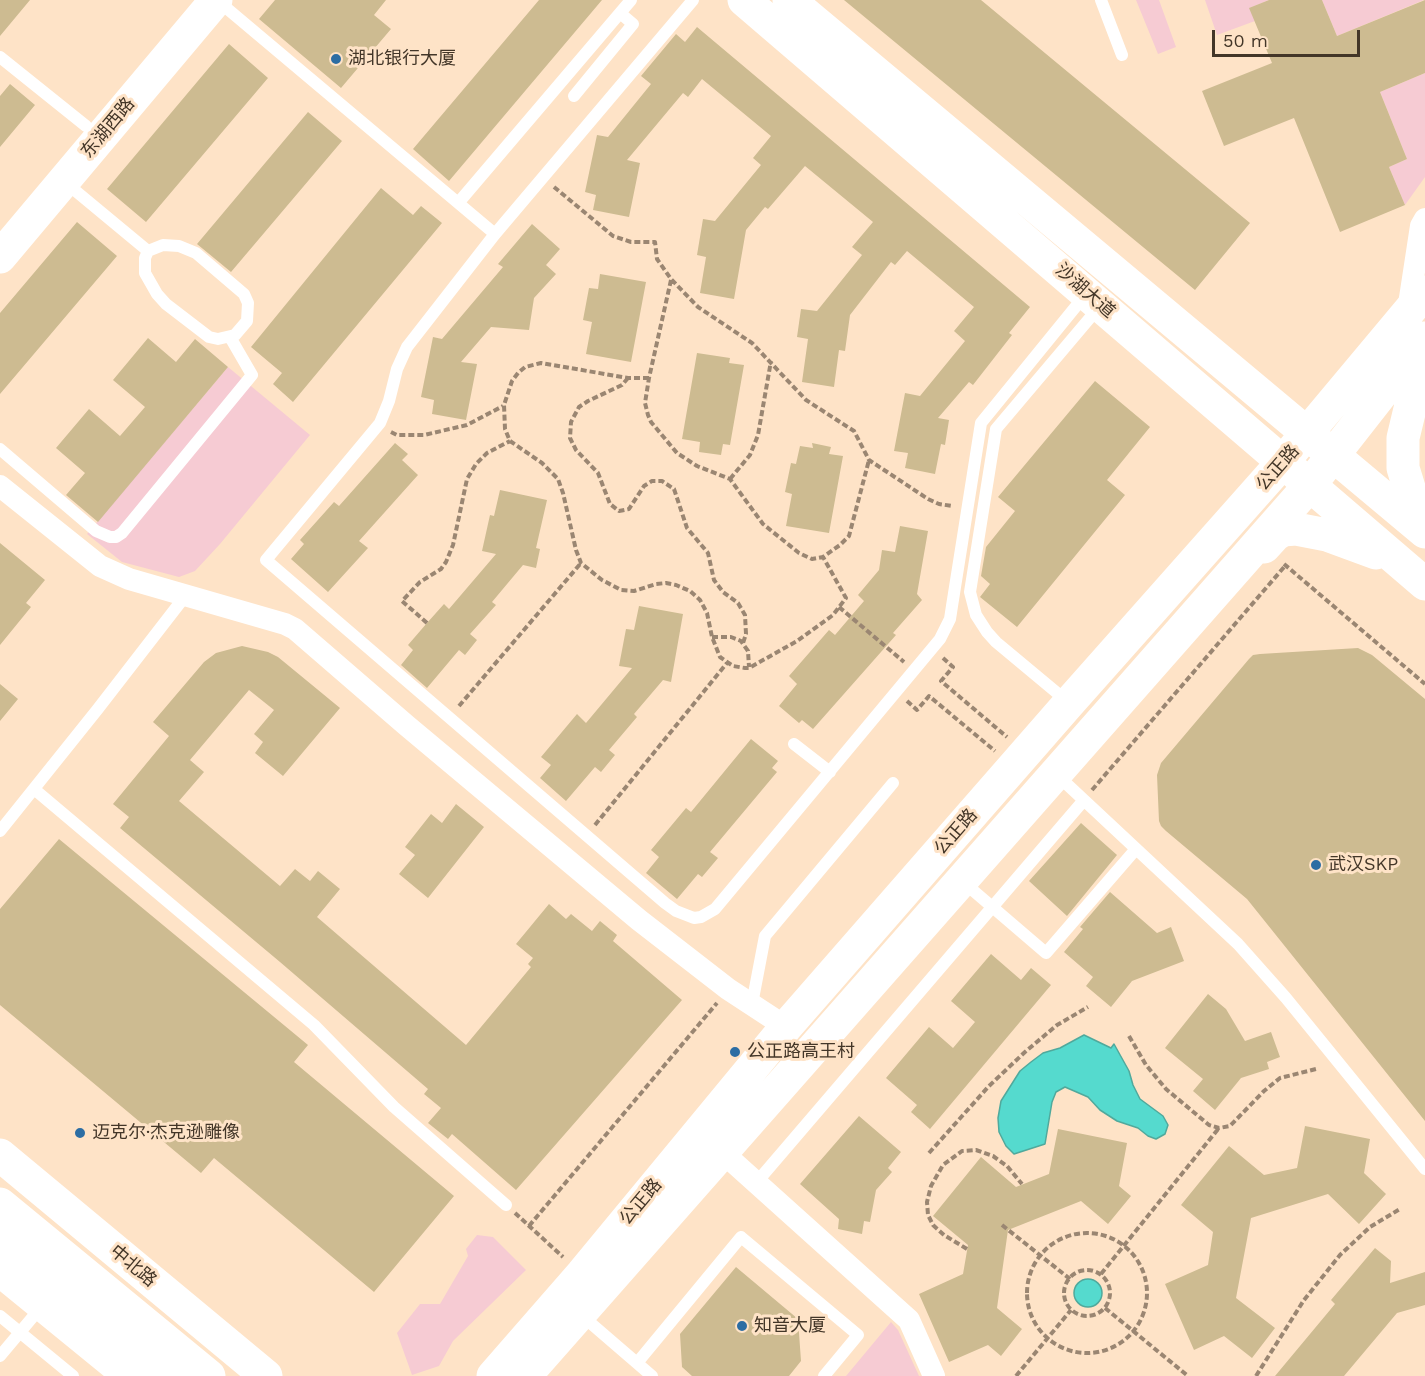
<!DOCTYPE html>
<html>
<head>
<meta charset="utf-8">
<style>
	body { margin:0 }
	#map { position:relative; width:1425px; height:1376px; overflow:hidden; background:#fee3c7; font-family:"Work Sans",sans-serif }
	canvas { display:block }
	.scale { position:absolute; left:1212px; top:30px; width:148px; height:27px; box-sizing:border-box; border:3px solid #433628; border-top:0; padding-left:8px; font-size:18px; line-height:21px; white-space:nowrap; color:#433628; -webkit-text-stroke:4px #fee3c7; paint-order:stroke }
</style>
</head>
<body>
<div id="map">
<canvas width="1425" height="1376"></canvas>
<div class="scale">50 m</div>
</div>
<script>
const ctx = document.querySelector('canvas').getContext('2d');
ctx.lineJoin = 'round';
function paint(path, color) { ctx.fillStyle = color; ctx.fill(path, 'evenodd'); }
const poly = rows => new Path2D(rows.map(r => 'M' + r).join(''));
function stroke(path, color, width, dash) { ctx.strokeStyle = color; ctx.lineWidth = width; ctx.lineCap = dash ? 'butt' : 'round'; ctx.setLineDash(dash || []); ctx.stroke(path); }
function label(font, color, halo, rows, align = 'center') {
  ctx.font = font + ' "Work Sans","Noto Sans SC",sans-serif'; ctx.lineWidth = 6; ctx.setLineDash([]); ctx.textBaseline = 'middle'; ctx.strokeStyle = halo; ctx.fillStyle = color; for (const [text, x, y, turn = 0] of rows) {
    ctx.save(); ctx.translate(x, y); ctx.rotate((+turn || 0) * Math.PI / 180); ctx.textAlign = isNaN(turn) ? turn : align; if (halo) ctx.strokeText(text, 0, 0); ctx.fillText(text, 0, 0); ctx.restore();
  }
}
paint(poly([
	[1136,0,1159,0,1176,47,1158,54],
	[1205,0,1269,0,1250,8,1255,21,1217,35],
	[1322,0,1424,0,1337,36],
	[1425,73,1425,177,1405,205,1389,167,1407,159,1380,92],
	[228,367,310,435,220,544,195,571,179,577,122,562,87,534],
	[477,1235,493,1237,526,1270,453,1341,439,1366,412,1375,397,1333,420,1304,440,1304,468,1256,466,1249],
	[891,1322,898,1330,919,1376,846,1376]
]), '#f6cbd3');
const water = poly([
	[1084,1035,1111,1048,1114,1044,1129,1071,1133,1085,1140,1099,1163,1116,1168,1125,1165,1134,1156,1139,1148,1136,1138,1128,1117,1121,1100,1110,1088,1097,1065,1087,1056,1092,1052,1102,1045,1144,1014,1154,1006,1146,999,1132,998,1118,1001,1101,1020,1071,1031,1062,1043,1053,1060,1048,1084,1035],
	'1074 1293a14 14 0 1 1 28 0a14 14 0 1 1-28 0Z'
]);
paint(water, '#55dace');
stroke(water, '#50a99c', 1.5);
paint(poly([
	[0,0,30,0,0,36],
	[275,0,386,0,374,15,391,29,341,88,259,19],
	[539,0,602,0,449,181,413,149],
	[844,0,981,0,1250,223,1195,290],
	[1269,0,1322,0,1337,36,1425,0,1425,73,1380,92,1407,159,1389,167,1405,205,1340,232,1294,118,1224,146,1202,91,1272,63,1249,8],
	[697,27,1030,307,1009,333,1012,335,973,385,969,382,938,418,949,420,945,445,941,444,935,474,905,468,908,453,894,451,905,393,920,396,965,341,954,331,974,307,907,251,895,265,891,262,850,315,845,351,839,350,834,387,802,382,808,339,797,337,801,309,817,311,862,255,852,247,873,222,805,166,768,209,765,207,746,230,734,299,700,293,706,257,697,255,703,219,715,221,761,165,753,158,771,136,702,79,688,97,683,93,627,160,640,163,629,217,593,210,596,195,585,192,597,135,608,137,651,84,641,76,676,34,685,42],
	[229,44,268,78,146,222,107,189],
	[10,84,35,105,0,147,0,96],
	[308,112,342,141,231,272,197,244],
	[381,188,413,215,421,206,442,223,293,402,273,384,282,373,251,347],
	[77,222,117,256,0,394,0,313],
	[532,224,560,249,546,265,556,274,534,298,529,330,491,327,461,362,477,364,466,420,432,414,434,400,421,397,433,337,442,339,503,267,498,264],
	[600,274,646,282,631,362,586,354,592,322,583,320,589,288,598,289],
	[148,338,176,362,195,339,228,367,98,522,66,495,85,473,56,448,89,409,120,436,145,407,113,380],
	[697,353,730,358,729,363,744,365,730,445,723,444,721,455,699,452,700,442,682,439],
	[1095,381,1150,427,1107,480,1125,495,1017,627,980,597,990,584,981,576,986,547,1015,511,998,497],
	[395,443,408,454,402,460,418,475,359,541,368,548,328,592,291,559,304,544,300,540,334,502,339,506],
	[812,443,831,447,829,454,843,456,829,533,786,526,792,494,785,492,791,463,796,464,800,446,813,448],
	[500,490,547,500,536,548,540,549,536,568,523,565,492,602,496,605,470,634,477,640,465,655,459,650,427,688,401,665,413,650,408,645,427,623,444,604,449,609,496,554,482,551,490,515,494,516],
	[900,526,928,531,917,594,922,600,893,633,896,635,813,729,802,720,799,723,779,706,797,684,789,676,829,630,835,635,864,601,858,595,879,570,882,550,895,552],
	[0,543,45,580,26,603,31,607,0,645],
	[639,606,683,614,671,682,663,680,634,714,637,717,609,750,615,755,601,772,595,767,566,801,540,778,551,765,541,757,577,714,586,723,632,668,619,666,626,629,634,630],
	[242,646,268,652,278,657,340,708,283,776,255,753,263,742,254,734,274,710,249,690,190,760,204,772,179,801,280,886,295,869,310,881,318,871,340,889,317,917,466,1045,531,967,528,964,533,958,516,944,549,904,566,919,571,914,592,931,600,921,617,935,613,941,682,1000,516,1190,452,1134,448,1139,428,1123,441,1108,424,1094,428,1089,280,962,120,828,129,817,113,804,169,736,153,722,204,662,216,653],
	[1358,648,1372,655,1425,699,1425,1121,1247,899,1166,831,1161,826,1159,821,1157,775,1161,763,1249,659,1253,655,1260,654],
	[0,684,18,699,0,721],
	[751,739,778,761,772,768,777,772,710,852,718,858,702,877,698,874,677,899,646,873,659,857,651,850,686,808,691,812],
	[456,804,484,827,428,898,399,874,415,855,405,847,431,814,442,823],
	[1081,823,1117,855,1067,916,1029,881],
	[59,839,308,1045,294,1062,454,1196,374,1292,214,1158,201,1173,0,1005,0,909],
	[1110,892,1157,933,1171,927,1184,961,1132,981,1111,1007,1086,986,1093,977,1064,952,1083,929,1080,927],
	[991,954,1021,980,1031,968,1051,985,930,1129,911,1112,917,1105,886,1078,929,1027,953,1048,975,1022,951,1001],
	[1208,994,1226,1009,1245,1041,1271,1032,1280,1057,1267,1062,1269,1069,1241,1078,1215,1110,1193,1091,1203,1079,1165,1048],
	[859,1116,901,1152,888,1168,892,1172,876,1190,870,1222,864,1221,862,1234,838,1229,839,1219,800,1184],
	[1305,1126,1370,1139,1364,1173,1386,1194,1359,1224,1328,1194,1251,1218,1236,1298,1275,1328,1252,1358,1224,1336,1194,1350,1165,1284,1208,1265,1213,1232,1181,1205,1229,1146,1264,1175,1297,1168],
	[1058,1129,1127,1143,1119,1186,1131,1196,1108,1224,1081,1201,1008,1230,997,1308,1022,1329,1001,1356,988,1345,949,1362,919,1294,963,1274,968,1245,933,1216,981,1157,1016,1187,1049,1174],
	[1375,1248,1391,1261,1390,1283,1425,1272,1425,1305,1397,1313,1344,1376,1275,1376,1335,1304,1331,1300],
	[736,1267,798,1319,801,1361,789,1376,692,1376,682,1367,680,1334]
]), '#cdbb91');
stroke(poly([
	[554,187,613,236,631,242,655,242,657,259,671,279,698,307,752,343,806,400,854,431,869,460,928,499,939,504,952,506],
	[671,280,649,378,645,403,648,415,651,422,677,453,697,466,730,479,763,524,799,553,812,559,823,557,840,545,849,536,869,460],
	[628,378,622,385,588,401,579,407,571,422,570,438,576,450,598,473,610,504,619,511,629,509,644,486,652,481,662,481,674,489,687,528,708,553,714,580,723,592,738,603,745,615,746,634,743,643],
	[649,378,628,378,541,363,525,367,518,373,512,381,504,405,505,429,510,441,542,463,558,479,563,493,576,550,581,563,602,580,621,590,634,591,656,584,666,583,676,585,690,591,700,600,707,613,712,637,720,657,733,666,745,668,749,668,797,641,833,615,846,598,823,557],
	[391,432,397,435,424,435,467,425,503,406],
	[730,479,750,455,758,435,771,361],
	[1284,564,1425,684],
	[839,607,904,662],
	[427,623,402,601,420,582,441,569,446,562,453,545,467,479,476,464,487,453,510,441],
	[712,637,731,637,741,641,748,651,749,667],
	[943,658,953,667,941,681,1007,737],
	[907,701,917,710,929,696,995,751],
	[459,706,581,563],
	[1092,790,1285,566],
	[595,825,727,663],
	[1129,1036,1146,1065,1166,1089,1209,1125,1219,1128,1230,1126,1264,1091,1280,1078,1316,1069],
	[929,1153,989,1086,1025,1052,1057,1025,1088,1007],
	[515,1213,563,1257],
	[1002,1225,1070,1279],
	[529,1226,717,1003],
	'1027 1293a60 60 0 1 1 120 0a60 60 0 1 1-120 0Z',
	[967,1249,944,1235,933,1225,928,1215,927,1202,931,1186,943,1165,962,1151,976,1150,993,1156,1007,1166,1022,1184],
	'1064 1293a23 23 0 1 1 46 0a23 23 0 1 1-46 0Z',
	[1101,1274,1219,1128],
	[1105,1308,1188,1376],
	[1016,1376,1071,1310],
	[1256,1376,1304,1300,1340,1255,1370,1227,1400,1209]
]), '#9a8672', 4, [6, 3]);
stroke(poly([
	[693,0,495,234,407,347,397,369,389,401,380,423,266,560,665,903,676,911,694,918,701,917,715,909,940,639,950,619,952,606,981,423,1086,294],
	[1101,0,1122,55],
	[218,1,495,234],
	[0,57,86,126],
	[574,96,633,24,620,13],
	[66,183,148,251],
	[459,202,631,0],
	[163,245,179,246,196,253,244,294,248,303,247,321,235,335,218,339,209,337,166,304,157,294,145,273,145,258,148,251,163,245],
	[0,449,96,531,110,537,116,537,122,533,252,375,230,337],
	[1068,702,996,642,987,632,976,615,970,592,996,429,1100,306],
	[794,744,830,772],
	[1056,774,1238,944,1286,998,1425,1169],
	[34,789,314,1025,394,1107,506,1205],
	[0,831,97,710,186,595],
	[962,881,1046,953,1136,849],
	[752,1004,765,936,893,783],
	[756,1183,1084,800],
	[580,1314,652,1376],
	[0,1316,73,1376],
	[0,1356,42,1306],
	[637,1363,741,1237,858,1335,824,1376]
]), '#fff', 12);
stroke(poly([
	[1408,311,1421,226,1425,219],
	[0,486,100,566,129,579,285,624,295,629,406,725,639,920,728,989,786,1027],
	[721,1151,909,1320,934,1376]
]), '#fff', 22);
stroke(poly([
	[744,0,1425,584],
	[789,0,1425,532],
	[0,257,216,0],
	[1425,367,1414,392,1403,438,1403,468,1414,504,1425,523],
	[1264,547,1275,535,1283,530,1296,529,1327,535,1376,553],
	[0,1155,266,1376],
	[0,1270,130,1376],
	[493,1376,582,1274,786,1027,1069,703,1282,463,1425,292],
	[525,1376,1309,486,1425,338]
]), '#fff', 33);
stroke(poly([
	[0,1204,209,1376],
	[0,1237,167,1376]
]), '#fff', 33);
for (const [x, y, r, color] of [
	[336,59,6,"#2c6da3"],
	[1316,865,6,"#2c6da3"],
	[735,1052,6,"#2c6da3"],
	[80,1133,6,"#2c6da3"],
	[742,1326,6,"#2c6da3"]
]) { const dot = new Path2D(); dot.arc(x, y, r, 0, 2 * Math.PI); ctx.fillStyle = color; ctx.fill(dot); stroke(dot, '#fee3c7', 2); }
label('18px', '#433628', '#fee3c7', [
	["湖北银行大厦",348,59],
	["武汉SKP",1328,865],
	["公正路高王村",747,1052],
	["迈克尔·杰克逊雕像",92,1133],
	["知音大厦",754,1326]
], 'left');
label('18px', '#433628', '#fee3c7', [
	["东湖西路",108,128,-50],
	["沙湖大道",1085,291,41],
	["公正路",1278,468,-49],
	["公正路",956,832,-49],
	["公正路",641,1202,-50],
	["中北路",133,1266,40]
]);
</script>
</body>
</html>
